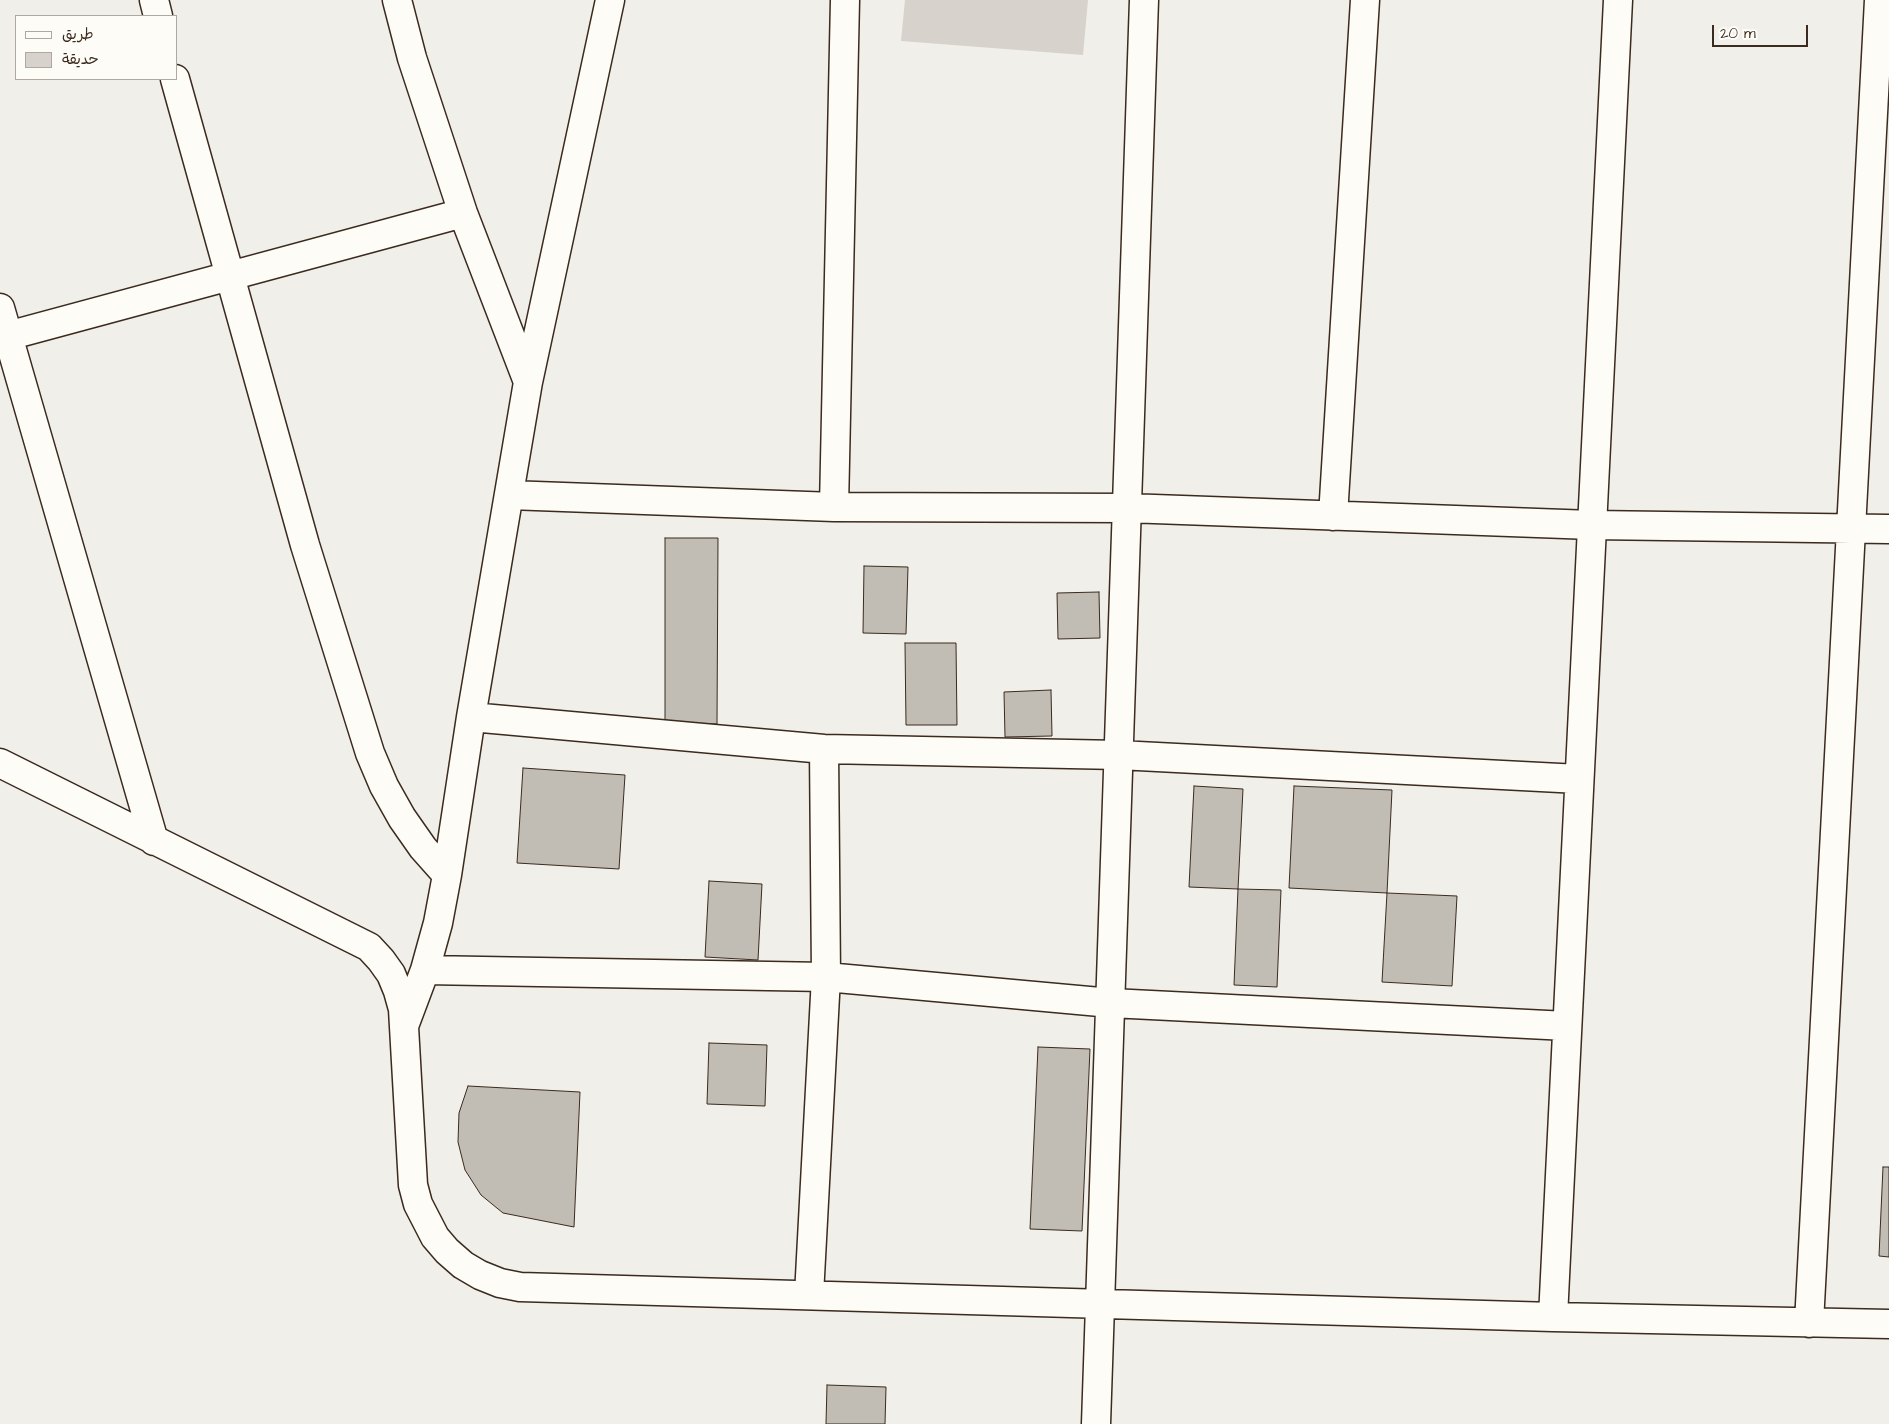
<!DOCTYPE html>
<html>
<head>
<meta charset="utf-8">
<style>
	body { margin:0 }
	#map { position:relative; width:1889px; height:1424px; overflow:hidden; background:#f1efea; font-family:"Architects Daughter","Playpen Sans Arabic",sans-serif }
	canvas { display:block }
	.legend { position:absolute; left:15px; top:15px; width:162px; height:65px; box-sizing:border-box; background:#fdfcf7; border:1px solid #afa8a0; margin:0; padding:6px 9px; list-style:none; font-size:15px; color:#3b2a1e }
	.legend li { display:flex; align-items:center; gap:10px; height:25px }
	.legend b { width:25px; border:1px solid #afa8a0 }
	.scale { position:absolute; left:1712px; top:25px; width:96px; height:22px; box-sizing:border-box; border:2px solid #3b2a1e; border-top:0; padding-left:6px; font-size:15px; line-height:18px; white-space:nowrap; color:#3b2a1e; -webkit-text-stroke:4px #fdfcf7; paint-order:stroke }
</style>
</head>
<body>
<div id="map">
<canvas width="1889" height="1424"></canvas>
<ul class="legend">
<li><b style="height:6px;background:#fdfcf7"></b>طريق</li>
<li><b style="height:14px;background:#d7d2cc"></b>حديقة</li>
</ul>
<div class="scale">20 m</div>
</div>
<script>
const ctx = document.querySelector('canvas').getContext('2d');
ctx.lineJoin = 'round';
function paint(path, color) { ctx.fillStyle = color; ctx.fill(path, 'evenodd'); }
const poly = rows => new Path2D(rows.map(r => 'M' + r).join(''));
function stroke(path, color, width, dash) { ctx.strokeStyle = color; ctx.lineWidth = width; ctx.lineCap = dash ? 'butt' : 'round'; ctx.setLineDash(dash || []); ctx.stroke(path); }
paint(poly([
	[905,0,1088,0,1083,55,901,41]
]), '#d7d2cc');
const building = poly([
	[665,538,718,538,717,724,665,723,665,538],
	[864,566,908,567,906,634,863,633,864,566],
	[1099,592,1100,638,1058,639,1057,593,1099,592],
	[905,643,956,643,957,725,906,725,905,643],
	[1051,690,1052,736,1005,737,1004,692,1051,690],
	[523,768,625,775,619,869,517,863,523,768],
	[1194,786,1243,789,1238,889,1189,887,1194,786],
	[1294,786,1392,790,1387,893,1289,888,1294,786],
	[709,881,762,884,758,960,705,957,709,881],
	[1238,889,1281,890,1277,987,1234,985,1238,889],
	[1387,893,1457,896,1452,986,1382,982,1387,893],
	[709,1043,767,1045,765,1106,707,1104,709,1043],
	[1038,1047,1090,1049,1082,1231,1030,1229,1038,1047],
	[468,1086,580,1092,574,1227,503,1213,481,1195,465,1170,458,1142,459,1113,468,1086],
	[1883,1167,1889,1167,1889,1257,1879,1256,1883,1167],
	[827,1385,886,1387,885,1424,826,1424,827,1385]
]);
paint(building, '#c1bcb4');
stroke(building, '#3b2a1e', 1);
const minor = poly([
	[154,0,158,16],
	[397,0,412,58,463,213,528,382],
	[175,79,305,545,370,753,384,786,402,818,423,848,447,875],
	[0,308,154,841],
	[0,338,463,213],
	[509,495,834,507,1127,508,1592,525,1889,529],
	[834,507,845,0],
	[1333,516,1365,0],
	[471,717,824,749,1119,755,1579,779],
	[0,763,369,947,381,960,391,974,398,991,403,1009,413,1185,418,1204,435,1237,447,1251,463,1265,480,1275,500,1283,520,1287,1553,1317,1889,1324],
	[425,970,826,977,1111,1003,1567,1026],
	[404,1026,425,970,438,923,447,875,471,717,528,382,610,0],
	[809,1295,826,977,824,749],
	[1553,1317,1618,0],
	[1809,1323,1879,0],
	[1096,1424,1144,0]
]);
stroke(minor, '#3b2a1e', 31);
stroke(minor, '#fdfcf7', 28);
</script>
</body>
</html>
